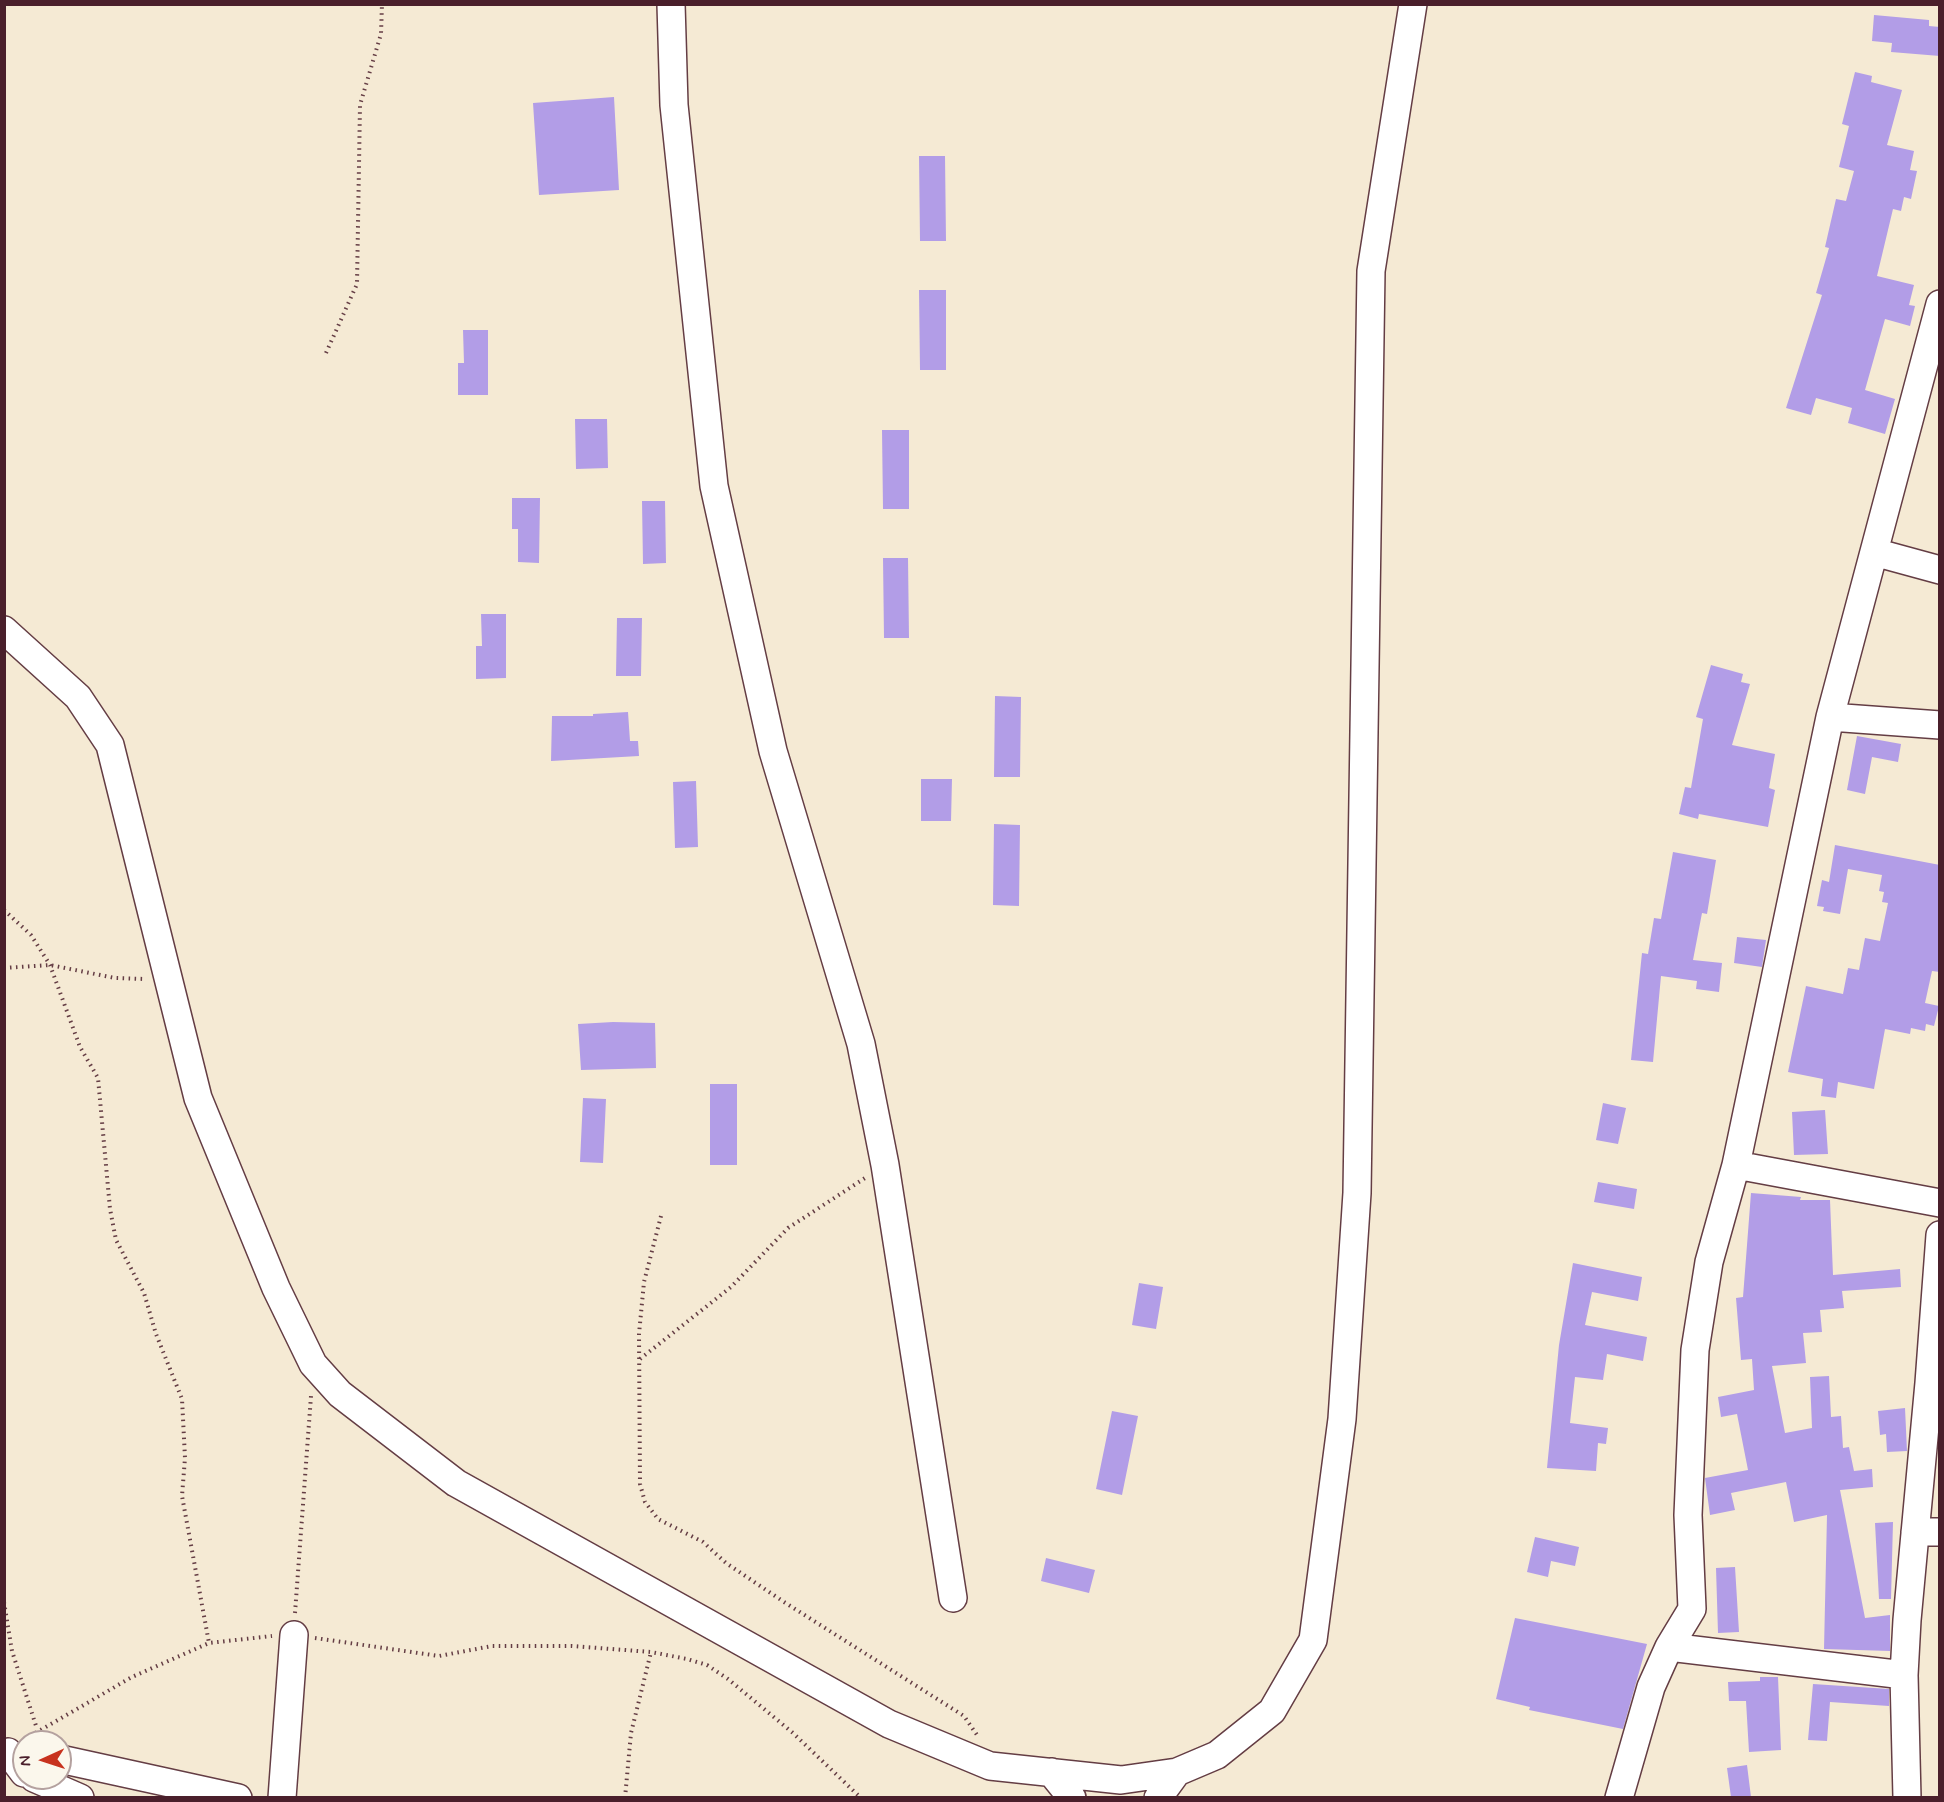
<!DOCTYPE html>
<html>
<head>
<meta charset="utf-8">
<style>
	body { margin:0 }
	#map { position:relative; width:1944px; height:1802px; overflow:hidden; background:#f5ead4; font-family:Mynerve,sans-serif }
	canvas { display:block }
	.frame { position:absolute; inset:0; border:6px solid #4a1f2b; pointer-events:none }
	.north { position:absolute; left:12px; top:1730px; width:60px; height:60px; box-sizing:border-box; background:#fbf7ec; border:2px solid #b4a19f; border-radius:50%; rotate:267deg; font-size:16px; font-weight:700; line-height:24px; text-align:center; color:#4a1f2b }
	.north::after { content:''; display:block; margin:auto; width:21px; height:27px; background:#c8321e; clip-path:polygon(50% 0,100% 100%,50% 72%,0 100%) }
</style>
</head>
<body>
<div id="map">
<canvas width="1944" height="1802"></canvas>
<div class="frame"></div>
<div class="north">N</div>
</div>
<script>
const ctx = document.querySelector('canvas').getContext('2d');
ctx.lineJoin = 'round';
function paint(path, color) { ctx.fillStyle = color; ctx.fill(path, 'evenodd'); }
const poly = rows => new Path2D(rows.map(r => 'M' + r).join(''));
function stroke(path, color, width, dash) { ctx.strokeStyle = color; ctx.lineWidth = width; ctx.lineCap = dash ? 'butt' : 'round'; ctx.setLineDash(dash || []); ctx.stroke(path); }
paint(poly([
	[1874,15,1929,20,1929,26,1940,27,1940,56,1891,52,1892,43,1872,41],
	[1855,72,1872,76,1871,82,1902,90,1887,145,1914,151,1910,170,1917,171,1911,199,1904,197,1901,211,1893,209,1877,276,1914,285,1909,305,1915,306,1910,326,1885,319,1865,390,1895,399,1885,434,1848,423,1852,408,1816,398,1811,415,1786,408,1822,295,1816,293,1829,248,1825,247,1836,199,1846,201,1854,171,1839,167,1849,126,1842,124],
	[614,97,619,190,539,195,533,103],
	[919,156,945,156,946,241,920,241],
	[919,290,946,290,946,370,920,370],
	[463,330,488,330,488,395,458,395,458,363,464,363],
	[575,419,607,419,608,468,576,469],
	[882,430,909,430,909,509,883,509],
	[512,498,540,498,539,563,518,562,518,529,512,529],
	[642,501,665,501,666,563,643,564],
	[883,558,908,558,909,638,884,638],
	[481,614,506,614,506,678,476,679,476,646,482,646],
	[617,618,642,618,641,676,616,676],
	[1711,665,1743,674,1741,682,1750,684,1732,745,1775,754,1769,788,1775,790,1768,827,1699,814,1698,819,1679,814,1685,787,1691,788,1703,719,1696,717],
	[995,696,1021,697,1020,777,994,777],
	[628,712,630,741,638,741,639,756,551,761,552,716,593,716,593,714],
	[1857,736,1901,744,1898,762,1872,757,1865,794,1847,790],
	[921,779,952,779,951,821,921,821],
	[696,781,698,847,675,848,673,782],
	[994,824,1020,825,1019,906,993,905],
	[1835,845,1940,865,1940,972,1932,971,1925,1003,1939,1006,1934,1026,1926,1024,1925,1031,1911,1028,1910,1034,1885,1029,1874,1089,1838,1082,1836,1098,1821,1096,1823,1079,1788,1072,1806,986,1843,994,1848,968,1859,970,1865,938,1880,941,1888,903,1882,902,1884,892,1879,891,1882,875,1848,869,1840,914,1823,911,1824,907,1817,906,1822,880,1829,882],
	[1673,852,1716,860,1707,914,1702,913,1693,960,1722,963,1719,992,1696,989,1697,981,1661,976,1653,1062,1631,1060,1642,953,1648,954,1654,918,1661,919],
	[1737,937,1766,940,1762,967,1734,963],
	[613,1022,655,1023,656,1068,581,1070,578,1024],
	[710,1084,737,1084,737,1165,710,1165],
	[583,1098,606,1099,603,1163,580,1162],
	[1603,1103,1626,1108,1618,1144,1596,1140],
	[1825,1110,1828,1154,1794,1155,1792,1112],
	[1598,1182,1637,1189,1634,1209,1594,1202],
	[1751,1193,1801,1197,1800,1200,1830,1200,1833,1275,1900,1269,1901,1287,1842,1291,1844,1308,1820,1310,1822,1332,1803,1333,1806,1363,1772,1366,1785,1433,1812,1428,1810,1377,1829,1376,1831,1417,1841,1416,1843,1448,1849,1447,1854,1471,1872,1469,1873,1487,1840,1490,1865,1618,1890,1615,1890,1651,1824,1649,1827,1515,1794,1522,1786,1482,1731,1493,1735,1510,1710,1515,1705,1478,1748,1470,1737,1414,1721,1417,1718,1397,1754,1390,1752,1359,1741,1360,1736,1298,1743,1297],
	[1573,1263,1642,1277,1638,1301,1592,1292,1585,1325,1647,1337,1643,1361,1607,1354,1603,1380,1575,1377,1570,1423,1608,1428,1606,1444,1598,1443,1596,1471,1547,1468,1559,1345],
	[1139,1283,1163,1287,1156,1329,1132,1325],
	[1905,1408,1907,1451,1887,1452,1886,1434,1880,1435,1878,1411],
	[1112,1411,1138,1416,1122,1495,1096,1489],
	[1893,1522,1891,1599,1879,1599,1875,1523],
	[1535,1537,1579,1547,1575,1566,1551,1561,1548,1577,1527,1572],
	[1046,1558,1095,1570,1089,1593,1041,1581],
	[1735,1567,1739,1632,1718,1633,1716,1568],
	[1515,1618,1647,1644,1623,1729,1529,1710,1530,1707,1496,1699],
	[1760,1677,1778,1677,1781,1750,1749,1752,1746,1701,1729,1701,1728,1682,1760,1681],
	[1813,1684,1889,1689,1889,1706,1830,1702,1827,1741,1808,1740],
	[1747,1765,1751,1797,1731,1797,1727,1768]
]), '#b29de7');
const minor = poly([
	[671,4,674,105,714,486,773,751,861,1044,885,1165,953,1598],
	[1940,304,1830,717,1736,1165,1940,1203],
	[1874,552,1940,570],
	[4,630,78,697,110,745,198,1098,276,1288,313,1364,340,1394,456,1483,889,1724,990,1766,1121,1780,1177,1772,1217,1755,1272,1711,1313,1640,1342,1419,1357,1193,1371,271,1413,4],
	[1830,717,1940,725],
	[1915,1532,1940,1532],
	[1669,1647,1692,1609,1688,1515,1695,1350,1709,1262,1736,1165],
	[8,1752,24,1773],
	[60,1759,238,1798],
	[1051,1772,1072,1798],
	[34,1778,80,1798],
	[282,1798,294,1635],
	[1158,1798,1177,1772],
	[1619,1798,1651,1687,1669,1647,1904,1675],
	[1907,1798,1904,1675,1907,1620,1929,1383,1940,1235]
]);
stroke(minor, '#643d44', 30);
stroke(poly([
	[326,353,357,284,360,105,381,34,382,4],
	[4,910,31,935,50,965,80,1047,98,1078,110,1209,116,1240,144,1293,156,1334,182,1399,185,1458,182,1496,209,1643],
	[4,968,50,965,115,978,145,979],
	[661,1216,644,1282,639,1334,640,1484,645,1502,658,1519,703,1542,726,1563,784,1602,964,1716,977,1735],
	[640,1359,731,1287,788,1228,865,1178],
	[4,1602,12,1651,37,1729],
	[295,1613,311,1396],
	[315,1638,439,1656,492,1646,572,1646,651,1652,687,1659,707,1665,728,1679,793,1733,861,1798],
	[25,1739,132,1677,209,1643,272,1636],
	[625,1798,631,1733,651,1652]
]), '#643d44', 4, [1.5, 4.5]);
stroke(minor, '#fff', 27);
</script>
</body>
</html>
